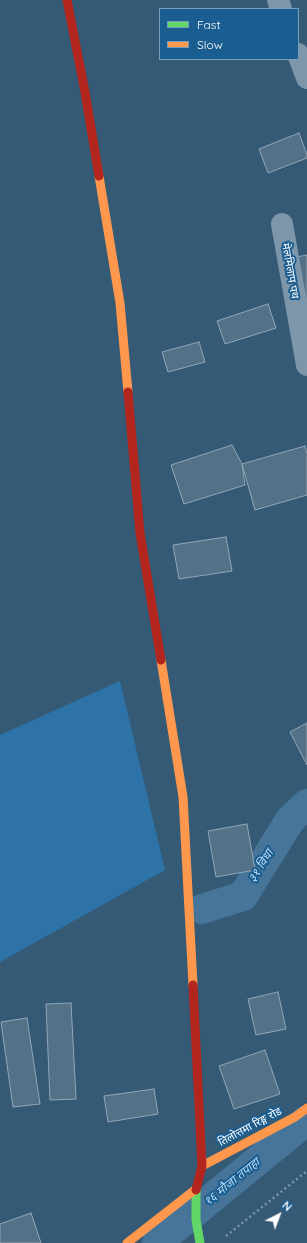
<!DOCTYPE html>
<html>
<head>
<meta charset="utf-8">
<style>
	body { margin:0 }
	#map { position:relative; width:307px; height:1243px; overflow:hidden; background:#355a76; font-family:Quicksand,sans-serif }
	canvas { display:block }
	.legend { position:absolute; left:159px; top:8px; width:140px; height:52px; box-sizing:border-box; background:#1a5d91; border:1px solid #769ebd; margin:0; padding:5px 7px; list-style:none; font-size:12px; color:#fff }
	.legend li { display:flex; align-items:center; gap:8px; height:20px }
	.legend b { width:20px; border:1px solid #769ebd }
	.north { position:absolute; left:259px; top:1195px; width:40px; height:40px; -webkit-text-stroke:3px #1a5d91; paint-order:stroke; rotate:42deg; font-size:11px; font-weight:700; line-height:16px; text-align:center; color:#fff }
	.north::after { content:''; display:block; margin:auto; width:14px; height:18px; background:#fff; clip-path:polygon(50% 0,100% 100%,50% 72%,0 100%) }
</style>
</head>
<body>
<div id="map">
<canvas width="307" height="1243"></canvas>
<ul class="legend">
<li><b style="height:5px;background:#63d668"></b>Fast</li>
<li><b style="height:5px;background:#ff974d"></b>Slow</li>
</ul>
<div class="north">N</div>
</div>
<script>
const ctx = document.querySelector('canvas').getContext('2d');
ctx.lineJoin = 'round';
function paint(path, color) { ctx.fillStyle = color; ctx.fill(path, 'evenodd'); }
const poly = rows => new Path2D(rows.map(r => 'M' + r).join(''));
function stroke(path, color, width, dash) { ctx.strokeStyle = color; ctx.lineWidth = width; ctx.lineCap = dash ? 'butt' : 'round'; ctx.setLineDash(dash || []); ctx.stroke(path); }
function label(font, color, halo, rows, align = 'center') {
  ctx.font = font + ' Quicksand,"Noto Sans Devanagari",sans-serif'; ctx.lineWidth = 4; ctx.setLineDash([]); ctx.textBaseline = 'middle'; ctx.strokeStyle = halo; ctx.fillStyle = color; for (const [text, x, y, turn = 0] of rows) {
    ctx.save(); ctx.translate(x, y); ctx.rotate((+turn || 0) * Math.PI / 180); ctx.textAlign = isNaN(turn) ? turn : align; if (halo) ctx.strokeText(text, 0, 0); ctx.fillText(text, 0, 0); ctx.restore();
  }
}
paint(poly([
	[120,681,165,870,0,962,0,735]
]), '#2e73a7');
stroke(poly([
	[202,909,243,896,290,820,307,804],
	[157,1243,307,1120]
]), '#477599', 30);
const building = poly([
	[299,133,307,155,307,158,268,173,259,149,299,133],
	[307,255,307,303,297,257,307,255],
	[268,304,276,328,225,344,217,321,268,304],
	[199,342,205,362,168,372,162,352,199,342],
	[232,445,242,464,245,485,184,504,171,465,232,445],
	[305,446,307,454,307,495,255,510,242,464,305,446],
	[226,537,232,571,179,579,173,545,226,537],
	[307,723,307,765,290,732,307,723],
	[247,824,255,870,216,877,208,831,247,824],
	[278,992,286,1029,256,1035,248,999,278,992],
	[71,1003,76,1099,50,1100,46,1004,71,1003],
	[27,1018,40,1104,13,1107,1,1022,27,1018],
	[265,1050,280,1094,234,1109,219,1066,265,1050],
	[154,1089,158,1114,108,1122,104,1096,154,1089],
	[31,1213,41,1243,0,1243,0,1224,31,1213]
]);
paint(building, '#537187');
stroke(building, '#92a7b7', 1);
stroke(poly([
	[226,1236,307,1171]
]), '#7d96a9', 2.5, [2, 3]);
stroke(poly([
	[278,0,281,9],
	[298,54,307,78],
	[282,224,307,365]
]), '#7d96a9', 22);
stroke(poly([
	[196,1190,196,1220,200,1243]
]), '#63d668', 9);
stroke(poly([
	[99,176,120,303,128,392],
	[161,660,183,797,193,985],
	[202,1166,295,1117,307,1108],
	[127,1243,196,1189]
]), '#ff974d', 9);
stroke(poly([
	[67,0,85,92,99,176],
	[128,392,140,533,161,660],
	[193,985,202,1166,196,1190]
]), '#b3261e', 9);
label('11px', '#fff', '#1a5d91', [
	["मेलमिलाप पथ",290,271,80],
	["तिलोत्तमा रिङ्ग रोड",250,1127,-28]
]);
label('italic 12px', '#b6dbf6', '#1a5d91', [
	["३१ विधा",261,866,-58],
	["१६ मौजा तपाहा",232,1182,-39]
]);
</script>
</body>
</html>
